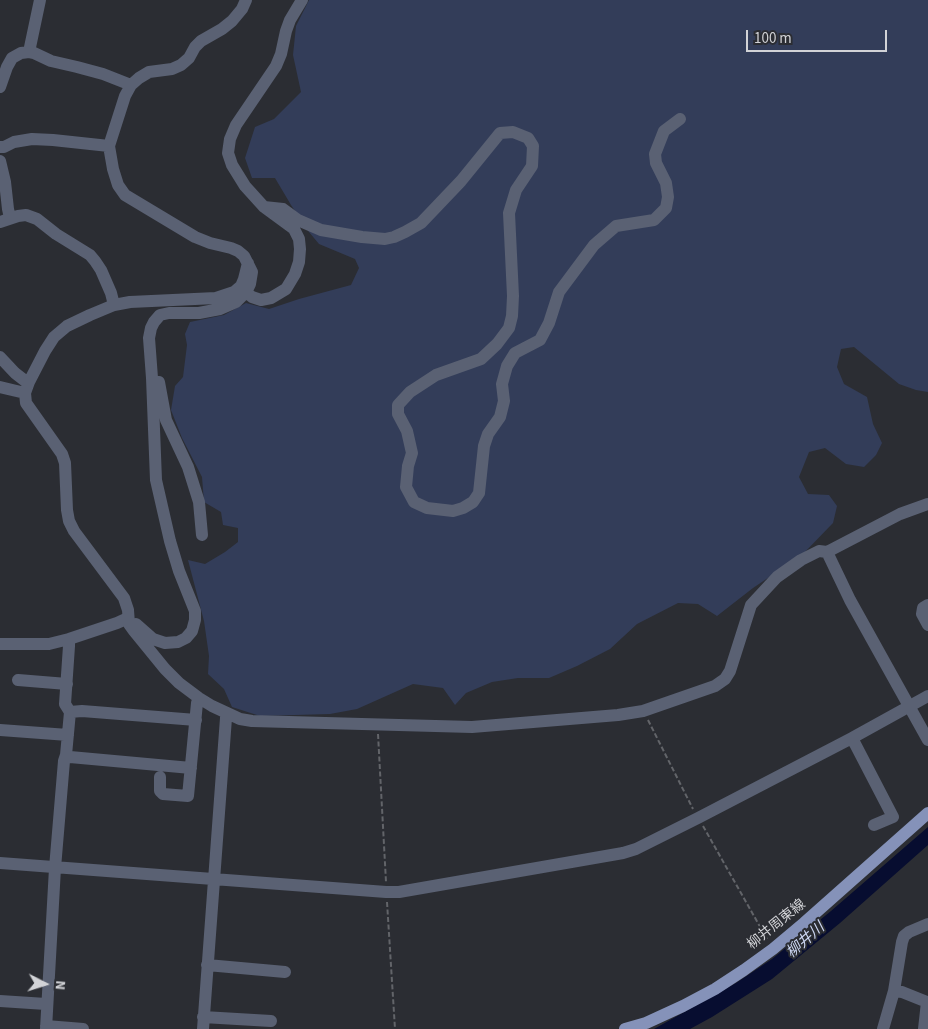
<!DOCTYPE html>
<html>
<head>
<meta charset="utf-8">
<style>
	body { margin:0 }
	#map { position:relative; width:928px; height:1029px; overflow:hidden; background:#2b2d33; font-family:"Source Sans 3",sans-serif }
	canvas { display:block }
	.north { position:absolute; left:20px; top:959px; width:50px; height:50px; -webkit-text-stroke:4px #2b2d33; paint-order:stroke; rotate:95deg; font-size:14px; font-weight:700; line-height:20px; text-align:center; color:#d2d3d7 }
	.north::after { content:''; display:block; margin:auto; width:18px; height:22px; background:#d2d3d7; clip-path:polygon(50% 0,100% 100%,50% 72%,0 100%) }
	.scale { position:absolute; left:746px; top:30px; width:141px; height:22px; box-sizing:border-box; border:2px solid #d2d3d7; border-top:0; padding-left:6px; font-size:15px; line-height:18px; white-space:nowrap; color:#d2d3d7; -webkit-text-stroke:4px #2b2d33; paint-order:stroke }
</style>
</head>
<body>
<div id="map">
<canvas width="928" height="1029"></canvas>
<div class="north">N</div>
<div class="scale">100 m</div>
</div>
<script>
const ctx = document.querySelector('canvas').getContext('2d');
ctx.lineJoin = 'round';
function paint(path, color) { ctx.fillStyle = color; ctx.fill(path, 'evenodd'); }
const poly = rows => new Path2D(rows.map(r => 'M' + r).join(''));
function stroke(path, color, width, dash) { ctx.strokeStyle = color; ctx.lineWidth = width; ctx.lineCap = dash ? 'butt' : 'round'; ctx.setLineDash(dash || []); ctx.stroke(path); }
function label(font, color, halo, rows, align = 'center') {
  ctx.font = font + ' "Source Sans 3","Noto Sans JP",sans-serif'; ctx.lineWidth = 4; ctx.setLineDash([]); ctx.textBaseline = 'middle'; ctx.strokeStyle = halo; ctx.fillStyle = color; for (const [text, x, y, turn = 0] of rows) {
    ctx.save(); ctx.translate(x, y); ctx.rotate((+turn || 0) * Math.PI / 180); ctx.textAlign = isNaN(turn) ? turn : align; if (halo) ctx.strokeText(text, 0, 0); ctx.fillText(text, 0, 0); ctx.restore();
  }
}
paint(poly([
	[309,0,928,0,928,392,916,390,899,384,854,347,841,349,837,367,844,384,867,397,873,424,882,443,876,455,864,467,846,464,825,448,809,452,799,477,808,494,829,495,837,506,833,523,802,555,753,588,717,616,698,604,678,603,637,624,610,649,577,666,549,678,518,678,492,682,466,693,455,705,443,688,413,684,357,709,330,714,260,716,232,707,224,689,208,674,209,656,204,621,188,560,205,564,225,552,238,542,238,528,223,525,221,512,204,502,202,477,182,438,171,410,175,386,183,377,187,345,185,334,190,322,224,315,246,303,269,309,299,299,351,285,359,268,355,259,319,244,309,232,291,205,275,178,252,178,245,158,255,127,274,119,301,92,293,55,296,26]
]), '#333d59');
paint(poly([
	[928,827,928,845,840,923,772,979,712,1017,690,1029,654,1029,736,983,772,959,831,911]
]), '#070d30');
stroke(poly([
	[648,720,693,809],
	[378,734,386,882],
	[703,826,767,939],
	[387,902,395,1029]
]), '#626469', 2, [5, 2.5]);
stroke(poly([
	[246,0,242,9,232,21,222,29,201,41,195,47,189,58,181,65,172,69,149,72,139,78,131,85,125,96,109,146,113,169,118,185,125,195,195,237,210,243,231,248,238,251,244,256,252,272,250,284,246,292,252,297,261,300,271,298,286,289,295,274,299,262,300,249,299,239,294,229,264,207,245,186,232,165,228,153,230,139,236,125,276,66,281,54,286,31,290,20,302,0],
	[29,52,40,0],
	[0,87,7,67,12,58,21,53,29,52,34,53,51,61,77,67,103,74,131,85],
	[0,147,4,147,14,142,32,139,53,140,109,146],
	[0,161,5,182,8,209,10,218],
	[264,207,283,209,298,220,321,230,362,237,385,239,394,237,405,232,421,223,461,181,500,133,513,132,528,138,533,146,532,166,516,190,509,213,513,296,512,316,509,328,497,344,481,359,436,375,410,392,398,405,398,414,407,431,412,453,408,466,406,487,414,502,427,508,453,511,463,508,473,502,479,493,484,446,488,434,500,417,504,401,502,384,507,366,515,353,540,340,549,323,559,292,594,245,616,226,654,220,666,208,668,197,666,183,656,163,655,154,664,131,680,119],
	[0,222,18,216,26,215,37,219,56,234,90,255,95,261,101,270,111,293,114,305],
	[248,263,244,279,241,286,234,292,216,298,130,302,114,305,90,315,67,326,54,337,45,351,29,382,25,393,26,403,62,454,65,463,67,510,69,521,74,531,124,598,128,610,129,624,134,631,165,669,179,683,199,698,212,706,240,719,252,721,472,727,618,715,643,711,715,686,725,679,730,671,751,605,777,577,801,560,819,551,827,552,900,514,928,504],
	[0,357,15,373,24,380,29,382],
	[159,382,166,420,188,467,199,502,202,535],
	[0,387,25,393],
	[827,552,850,600,928,740],
	[928,605,923,608,922,614,928,625],
	[136,624,153,639,165,643,178,642,186,638,192,631,195,620,195,611,179,571,170,541,156,480,152,378,149,338,151,328,154,322,160,315,169,313,199,313,220,309,236,302,246,292],
	[0,644,49,644,69,639,117,623,128,618],
	[18,680,67,684],
	[70,712,82,711,196,720],
	[0,730,68,735],
	[852,738,893,817,874,825],
	[66,755,70,757,191,768],
	[160,777,160,791,163,794,188,796,197,703,199,698],
	[0,863,386,892,399,892,623,853,636,849,698,818,852,738,928,696],
	[207,965,285,972],
	[894,991,902,992,927,1002,924,1029],
	[0,1001,46,1004],
	[203,1017,271,1021],
	[46,1026,83,1029],
	[46,1029,55,868,64,761,66,755,70,712,65,704,69,646,69,639],
	[203,1029,226,718,228,714],
	[883,1029,894,991,902,942,904,936,909,932,928,924]
]), '#5a6173', 12);
stroke(poly([
	[625,1029,646,1023,683,1006,715,989,744,970,773,949,804,923,928,813]
]), '#8592b9', 12);
label('14px', '#d2d3d7', '#2b2d33', [
	["柳井周東線",777,925,-39]
]);
label('italic 15px', '#cdd7f3', '#2b2d33', [
	["柳井川",806,941,-41]
]);
</script>
</body>
</html>
